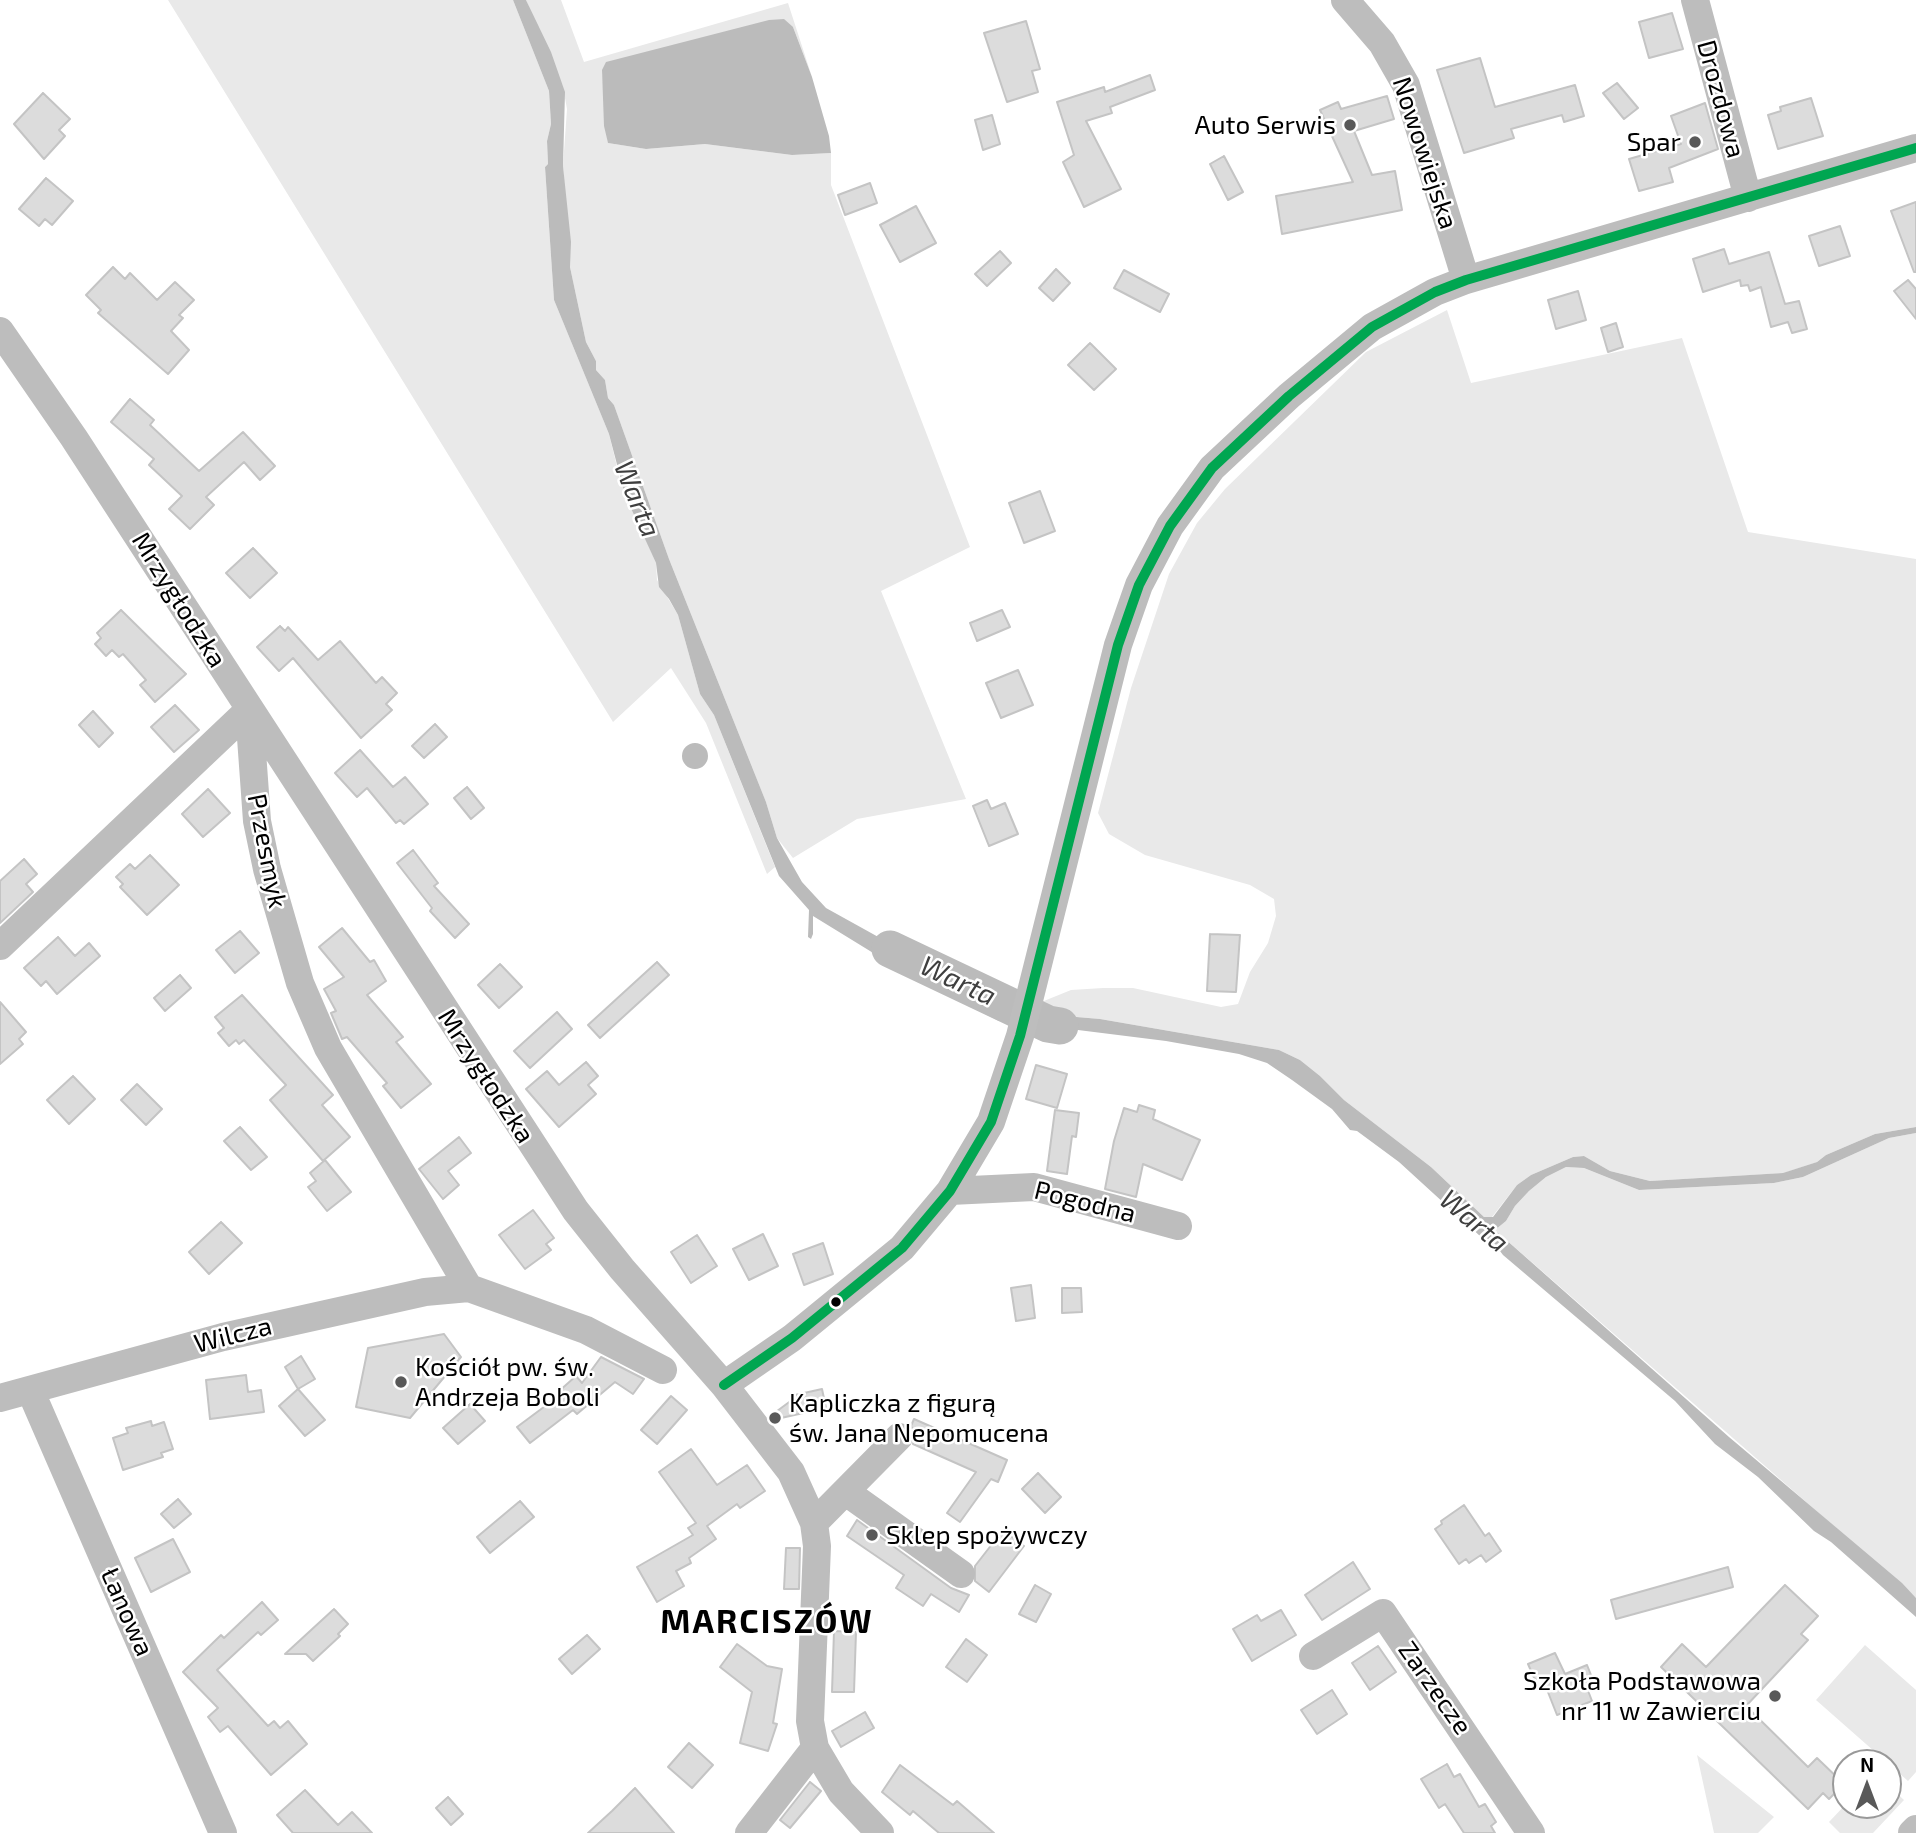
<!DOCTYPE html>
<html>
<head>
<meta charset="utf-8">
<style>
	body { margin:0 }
	#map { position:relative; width:1916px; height:1833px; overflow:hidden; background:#fff; font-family:"Exo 2",sans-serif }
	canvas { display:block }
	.north { position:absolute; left:1832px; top:1749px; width:70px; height:70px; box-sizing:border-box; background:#fff; border:2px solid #999; border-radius:50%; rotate:0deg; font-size:19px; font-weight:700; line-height:28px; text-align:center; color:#000 }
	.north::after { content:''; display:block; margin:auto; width:24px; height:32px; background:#595959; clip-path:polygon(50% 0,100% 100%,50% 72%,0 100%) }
</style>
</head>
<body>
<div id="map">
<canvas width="1916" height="1833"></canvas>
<div class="north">N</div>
</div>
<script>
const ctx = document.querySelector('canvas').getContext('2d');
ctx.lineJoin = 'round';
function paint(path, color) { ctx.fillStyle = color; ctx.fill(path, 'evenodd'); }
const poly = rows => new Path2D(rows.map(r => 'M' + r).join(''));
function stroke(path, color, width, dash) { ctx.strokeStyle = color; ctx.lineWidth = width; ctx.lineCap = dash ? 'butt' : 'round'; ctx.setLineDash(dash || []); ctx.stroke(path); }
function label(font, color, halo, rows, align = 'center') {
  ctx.font = font + ' "Exo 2",sans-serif'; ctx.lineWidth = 5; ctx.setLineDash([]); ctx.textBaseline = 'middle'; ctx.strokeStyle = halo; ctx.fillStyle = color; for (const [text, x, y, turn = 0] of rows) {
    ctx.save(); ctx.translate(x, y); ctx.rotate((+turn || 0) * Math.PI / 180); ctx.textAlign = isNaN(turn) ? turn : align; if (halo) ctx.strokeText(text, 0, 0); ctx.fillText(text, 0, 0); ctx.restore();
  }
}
paint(poly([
	[168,0,513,0,549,91,551,124,547,141,548,164,545,167,554,300,609,434,620,479,656,563,657,580,678,615,700,694,714,715,775,867,767,874,706,723,671,668,613,722],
	[526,0,561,0,584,62,788,3,812,77,793,27,602,70,608,143,646,149,705,144,792,155,831,153,831,185,970,547,881,591,966,799,857,819,793,858,777,838,766,802,669,559,614,405,608,398,605,380,596,370,596,361,586,342,570,267,563,166,567,109,563,87],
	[1447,310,1471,383,1682,338,1748,532,1916,559,1916,1127,1875,1134,1826,1155,1817,1162,1784,1173,1650,1181,1610,1171,1584,1156,1573,1157,1531,1175,1517,1185,1492,1217,1484,1217,1431,1167,1344,1100,1320,1076,1300,1060,1279,1050,1100,1019,1041,1014,1039,1003,1071,990,1103,988,1133,988,1221,1007,1238,1004,1250,972,1268,943,1276,916,1274,899,1250,885,1145,855,1109,834,1098,813,1131,688,1169,574,1197,523,1225,489,1366,352],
	[1916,1133,1916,1598,1495,1230,1506,1221,1515,1206,1529,1191,1546,1177,1566,1167,1584,1168,1639,1190,1774,1183,1803,1177,1889,1138],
	[1865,1645,1916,1690,1916,1772,1908,1781,1816,1700],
	[1697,1755,1774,1817,1758,1833,1714,1833],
	[1888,1785,1904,1800,1873,1833,1840,1833,1829,1822,1846,1804,1888,1805]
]), '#e9e9e9');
paint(poly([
	[513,0,526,0,551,52,565,92,563,166,571,242,570,267,586,342,596,361,596,370,605,380,608,398,614,405,669,559,766,802,777,838,802,882,826,908,918,959,941,961,927,986,813,916,813,934,811,939,808,937,809,910,779,876,714,715,700,694,678,615,669,599,659,587,656,563,625,495,609,434,554,300,545,167,548,164,547,141,551,124,549,91],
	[784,19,793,27,812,77,829,136,831,153,792,155,705,144,646,149,608,143,604,126,602,70,606,62,769,20],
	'682 756a13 13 0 1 1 26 0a13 13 0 1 1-26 0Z',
	[959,971,1006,990,999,1021,947,994],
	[1041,1014,1100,1019,1279,1050,1300,1060,1320,1076,1344,1100,1431,1167,1484,1217,1493,1217,1517,1185,1531,1175,1573,1157,1584,1156,1610,1171,1650,1181,1783,1173,1817,1162,1826,1155,1875,1134,1916,1127,1916,1133,1889,1138,1803,1177,1774,1183,1639,1190,1584,1168,1566,1167,1546,1177,1529,1191,1515,1206,1506,1221,1495,1230,1729,1437,1902,1583,1916,1598,1916,1617,1831,1542,1814,1531,1758,1477,1715,1444,1675,1401,1503,1255,1494,1243,1480,1236,1399,1162,1357,1131,1350,1130,1332,1109,1292,1080,1267,1063,1239,1054,1166,1041,1038,1025]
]), '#bbb');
stroke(poly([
	[890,949,1048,1024,1060,1026]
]), '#bbb', 37);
const building = poly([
	[1672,13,1683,49,1649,58,1639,22,1672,13],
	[1026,21,1040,69,1032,71,1038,92,1007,102,984,33,1026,21],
	[1480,58,1495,107,1575,85,1584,116,1564,122,1562,115,1511,129,1514,138,1464,153,1437,70,1480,58],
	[1150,75,1155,90,1110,107,1112,113,1086,121,1121,189,1084,207,1063,162,1074,155,1057,102,1104,87,1105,92,1150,75],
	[1617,83,1638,108,1624,119,1603,93,1617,83],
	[43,93,70,119,59,130,65,136,44,159,14,124,43,93],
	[1387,96,1394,119,1354,131,1372,175,1395,171,1402,210,1282,234,1276,196,1353,182,1320,110,1338,102,1341,109,1387,96],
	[1811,98,1823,136,1778,149,1768,115,1781,111,1780,107,1811,98],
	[1705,103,1718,149,1669,168,1673,182,1639,191,1629,159,1681,144,1671,116,1705,103],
	[992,115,1000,144,983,150,975,120,992,115],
	[1224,156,1243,192,1228,200,1210,164,1224,156],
	[46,178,73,201,52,225,45,219,39,226,19,209,46,178],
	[870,183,877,203,845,215,838,195,870,183],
	[1916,202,1916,272,1914,272,1891,211,1916,202],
	[916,206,936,243,900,262,880,225,916,206],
	[1840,226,1850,256,1819,266,1809,236,1840,226],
	[1724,249,1729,264,1769,252,1785,304,1799,301,1807,329,1792,333,1788,322,1771,327,1761,287,1750,291,1748,285,1741,286,1740,280,1703,292,1693,259,1724,249],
	[1000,251,1011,263,987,286,975,274,1000,251],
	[113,267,125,279,130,273,157,300,175,282,194,300,179,315,183,318,171,331,189,350,168,374,98,313,101,310,86,295,113,267],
	[1056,269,1070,283,1053,301,1039,288,1056,269],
	[1124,270,1169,294,1160,312,1114,288,1124,270],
	[1908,280,1916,289,1916,319,1894,291,1908,280],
	[1578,291,1586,320,1556,329,1548,300,1578,291],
	[1616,323,1623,347,1608,352,1601,328,1616,323],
	[1090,343,1116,369,1094,390,1068,365,1090,343],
	[130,399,154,420,150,425,199,471,243,432,275,466,260,480,244,462,206,497,214,505,190,529,169,509,182,496,149,465,154,459,111,422,130,399],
	[1040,491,1055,531,1024,543,1009,503,1040,491],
	[253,548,277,573,250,598,226,573,253,548],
	[121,610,186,674,155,702,140,685,146,680,123,654,119,657,112,650,106,656,95,644,101,638,97,633,121,610],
	[1002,610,1010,627,977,641,970,623,1002,610],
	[280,626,285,631,288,627,318,660,340,641,376,683,382,677,397,693,386,704,392,710,361,738,293,658,279,671,257,647,280,626],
	[1018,670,1033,705,1001,718,986,683,1018,670],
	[175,705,199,730,174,752,151,727,175,705],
	[93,711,113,733,99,747,79,725,93,711],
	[435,724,447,737,424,758,412,746,435,724],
	[360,750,393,787,405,777,428,804,404,824,400,820,396,823,367,788,357,797,335,773,360,750],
	[467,787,484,808,471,819,454,798,467,787],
	[208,789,230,813,203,837,182,814,208,789],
	[987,800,991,809,1005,803,1018,834,989,846,973,806,987,800],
	[413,850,438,883,434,886,469,924,455,938,430,911,432,908,397,863,413,850],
	[150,855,179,885,147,915,120,887,123,884,116,877,130,864,135,869,150,855],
	[24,859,37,874,26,884,33,892,0,923,0,881,24,859],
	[342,928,370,962,374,960,386,981,367,995,403,1037,396,1042,431,1084,401,1108,383,1086,387,1083,347,1037,342,1039,331,1013,336,1011,324,989,344,977,319,947,342,928],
	[240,931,259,953,235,973,216,950,240,931],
	[1210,934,1240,935,1236,992,1207,991,1210,934],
	[58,937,75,956,89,943,100,956,57,994,46,981,41,986,24,968,58,937],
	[657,962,669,975,600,1038,588,1025,657,962],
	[500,964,522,987,499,1008,478,985,500,964],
	[180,975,191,988,165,1011,154,998,180,975],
	[242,995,333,1095,322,1105,350,1137,323,1161,270,1100,286,1085,244,1040,239,1044,236,1040,229,1046,218,1033,224,1028,215,1017,242,995],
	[0,1002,26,1032,19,1039,23,1044,0,1064,0,1002],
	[557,1012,572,1029,530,1068,514,1051,557,1012],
	[586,1062,598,1076,588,1085,596,1094,559,1127,526,1089,547,1071,559,1085,586,1062],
	[1036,1065,1067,1074,1057,1108,1026,1099,1036,1065],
	[73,1076,95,1099,69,1124,47,1100,73,1076],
	[137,1084,162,1109,146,1125,121,1100,137,1084],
	[1139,1105,1155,1110,1153,1119,1200,1140,1182,1180,1143,1164,1136,1197,1105,1189,1114,1141,1124,1108,1137,1112,1139,1105],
	[1055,1110,1079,1113,1076,1137,1072,1136,1067,1174,1047,1171,1055,1110],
	[240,1127,267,1157,251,1170,224,1141,240,1127],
	[459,1137,471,1153,448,1171,459,1185,443,1199,419,1169,459,1137],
	[325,1160,351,1192,327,1211,308,1187,316,1181,310,1173,325,1160],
	[533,1210,554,1238,546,1244,551,1250,525,1269,499,1235,533,1210],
	[221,1222,242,1243,209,1274,189,1252,221,1222],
	[763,1234,778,1266,749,1280,733,1249,763,1234],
	[697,1235,717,1266,691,1283,671,1252,697,1235],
	[823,1243,833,1274,804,1285,793,1254,823,1243],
	[1031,1285,1035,1318,1016,1321,1011,1288,1031,1285],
	[1062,1288,1081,1288,1082,1312,1062,1313,1062,1288],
	[444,1334,461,1357,410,1418,356,1407,368,1348,444,1334],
	[301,1356,315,1379,298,1389,285,1367,301,1356],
	[601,1357,644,1379,633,1394,615,1382,577,1414,573,1410,530,1443,517,1427,560,1395,558,1392,576,1376,582,1383,601,1357],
	[246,1375,248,1392,261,1390,264,1412,210,1419,206,1380,246,1375],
	[298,1389,325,1420,305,1436,279,1406,298,1389],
	[822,1389,826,1408,772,1420,769,1417,796,1397,795,1395,822,1389],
	[671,1396,687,1410,657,1444,641,1430,671,1396],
	[470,1404,485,1421,458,1444,443,1428,470,1404],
	[914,1419,1007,1460,998,1482,991,1479,960,1522,947,1513,976,1472,913,1444,915,1433,911,1426,914,1419],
	[151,1421,152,1426,164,1422,173,1449,161,1453,163,1457,123,1470,113,1438,128,1433,126,1428,151,1421],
	[691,1449,717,1485,747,1465,765,1491,740,1508,737,1504,707,1526,716,1539,689,1558,691,1563,676,1571,684,1586,657,1602,637,1567,693,1535,688,1528,696,1523,659,1472,691,1449],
	[1038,1473,1061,1497,1045,1513,1022,1489,1038,1473],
	[178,1499,191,1514,174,1528,161,1514,178,1499],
	[520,1501,534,1517,490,1553,477,1537,520,1501],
	[1464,1505,1485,1536,1489,1533,1501,1551,1486,1562,1481,1555,1469,1563,1466,1559,1459,1564,1435,1529,1442,1524,1441,1521,1464,1505],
	[857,1520,951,1588,969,1595,959,1612,931,1594,923,1606,896,1588,904,1575,847,1536,857,1520],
	[1003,1530,1024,1546,989,1592,975,1581,975,1566,1003,1530],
	[173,1539,190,1572,151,1592,135,1558,173,1539],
	[786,1548,800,1548,799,1589,784,1589,786,1548],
	[1353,1562,1370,1589,1322,1620,1305,1595,1353,1562],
	[1728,1567,1733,1587,1616,1619,1611,1600,1728,1567],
	[1035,1585,1051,1594,1036,1622,1019,1614,1035,1585],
	[1785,1585,1818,1616,1801,1634,1808,1640,1746,1706,1808,1767,1817,1758,1844,1784,1829,1799,1823,1793,1808,1809,1661,1667,1682,1644,1706,1667,1785,1585],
	[262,1602,278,1620,261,1635,258,1632,217,1670,268,1726,274,1721,280,1728,288,1721,307,1744,271,1775,228,1726,220,1732,208,1717,218,1708,183,1672,221,1635,224,1638,262,1602],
	[334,1609,348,1624,338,1634,340,1636,313,1661,306,1654,285,1654,334,1609],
	[1281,1610,1296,1635,1252,1661,1233,1629,1257,1615,1261,1621,1281,1610],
	[834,1631,856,1632,854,1692,832,1692,834,1631],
	[587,1635,600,1649,572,1674,559,1659,587,1635],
	[966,1639,987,1655,967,1682,946,1667,966,1639],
	[737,1644,767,1666,782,1669,773,1723,777,1724,768,1751,740,1743,752,1692,720,1667,737,1644],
	[1378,1646,1396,1672,1370,1690,1352,1663,1378,1646],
	[1555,1653,1565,1674,1587,1665,1595,1685,1587,1688,1592,1701,1557,1715,1542,1677,1535,1680,1528,1664,1555,1653],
	[1332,1690,1347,1714,1317,1734,1301,1710,1332,1690],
	[865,1712,874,1728,841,1747,832,1731,865,1712],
	[689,1743,713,1765,692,1788,668,1767,689,1743],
	[1447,1764,1454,1777,1460,1774,1479,1807,1485,1804,1496,1822,1491,1826,1495,1833,1464,1833,1445,1804,1439,1808,1421,1779,1447,1764],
	[900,1765,953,1805,957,1801,994,1833,939,1833,913,1811,910,1815,882,1792,900,1765],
	[810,1782,821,1791,790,1828,780,1820,810,1782],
	[635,1788,674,1833,588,1833,612,1811,635,1788],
	[305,1790,338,1825,352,1812,372,1833,293,1833,277,1815,305,1790],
	[448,1797,463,1814,451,1825,436,1808,448,1797]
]);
paint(building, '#dcdcdc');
stroke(building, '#c4c4c4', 2);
stroke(poly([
	[1345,0,1382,43,1406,85,1466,280],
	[1695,0,1748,198],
	[0,331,74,438,576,1211,622,1269,724,1385,791,1472,814,1523,817,1546,810,1721,815,1748,841,1792,880,1833],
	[0,946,249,710,257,821,267,869,300,983,328,1048,469,1288],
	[950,1191,1034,1187,1178,1226],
	[724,1385,792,1338,902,1248,950,1191,991,1122,1020,1036,1118,645,1139,585,1170,526,1212,468,1289,396,1372,327,1435,292,1466,280,1916,148],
	[31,1392,223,1833],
	[0,1398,223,1337,425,1292,469,1288,586,1330,663,1370],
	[846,1492,961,1574],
	[814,1523,899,1437],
	[1313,1656,1383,1613,1531,1833],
	[749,1833,815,1748],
	[1912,1833,1916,1829]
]), '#bdbdbd', 28);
stroke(poly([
	[724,1385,792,1338,902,1248,950,1191,991,1122,1020,1036,1118,645,1139,585,1170,526,1212,468,1289,396,1372,327,1435,292,1466,280,1916,148]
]), '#00a651', 10);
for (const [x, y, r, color] of [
	[1350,125,7,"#595959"],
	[1695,142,7,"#595959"],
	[836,1302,6,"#000"],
	[401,1382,7,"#595959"],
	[775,1418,7,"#595959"],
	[872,1535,7,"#595959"],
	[1775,1696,7,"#595959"]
]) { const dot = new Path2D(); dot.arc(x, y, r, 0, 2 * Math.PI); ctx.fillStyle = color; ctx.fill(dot); stroke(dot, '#fff', 2.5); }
label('26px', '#000', '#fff', [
	["Drozdowa",1721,99,75],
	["Nowowiejska",1425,153,72],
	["Mrzygłodzka",179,600,58],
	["Przesmyk",267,851,79],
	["Mrzygłodzka",486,1076,57],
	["Pogodna",1085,1202,14],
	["Wilcza",233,1335,-14],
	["Łanowa",127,1612,66],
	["Zarzecze",1435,1688,55]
]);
label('26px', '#000', '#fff', [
	["Auto Serwis",1336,125],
	["Spar",1681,142],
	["Kościół pw. św.",415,1367,"left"],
	["Andrzeja Boboli",415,1397,"left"],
	["Kapliczka z figurą",789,1403,"left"],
	["św. Jana Nepomucena",789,1433,"left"],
	["Sklep spożywczy",886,1535,"left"],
	["Szkoła Podstawowa",1761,1681],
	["nr 11 w Zawierciu",1761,1711]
], 'right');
label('italic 28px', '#3f3f3f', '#fff', [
	["Warta",637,499,68],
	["Warta",958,981,25],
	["Warta",1474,1221,40]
]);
ctx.letterSpacing = '2px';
label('bold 33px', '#000', '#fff', [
	["MARCISZÓW",767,1622]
]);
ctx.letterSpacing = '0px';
</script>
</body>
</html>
